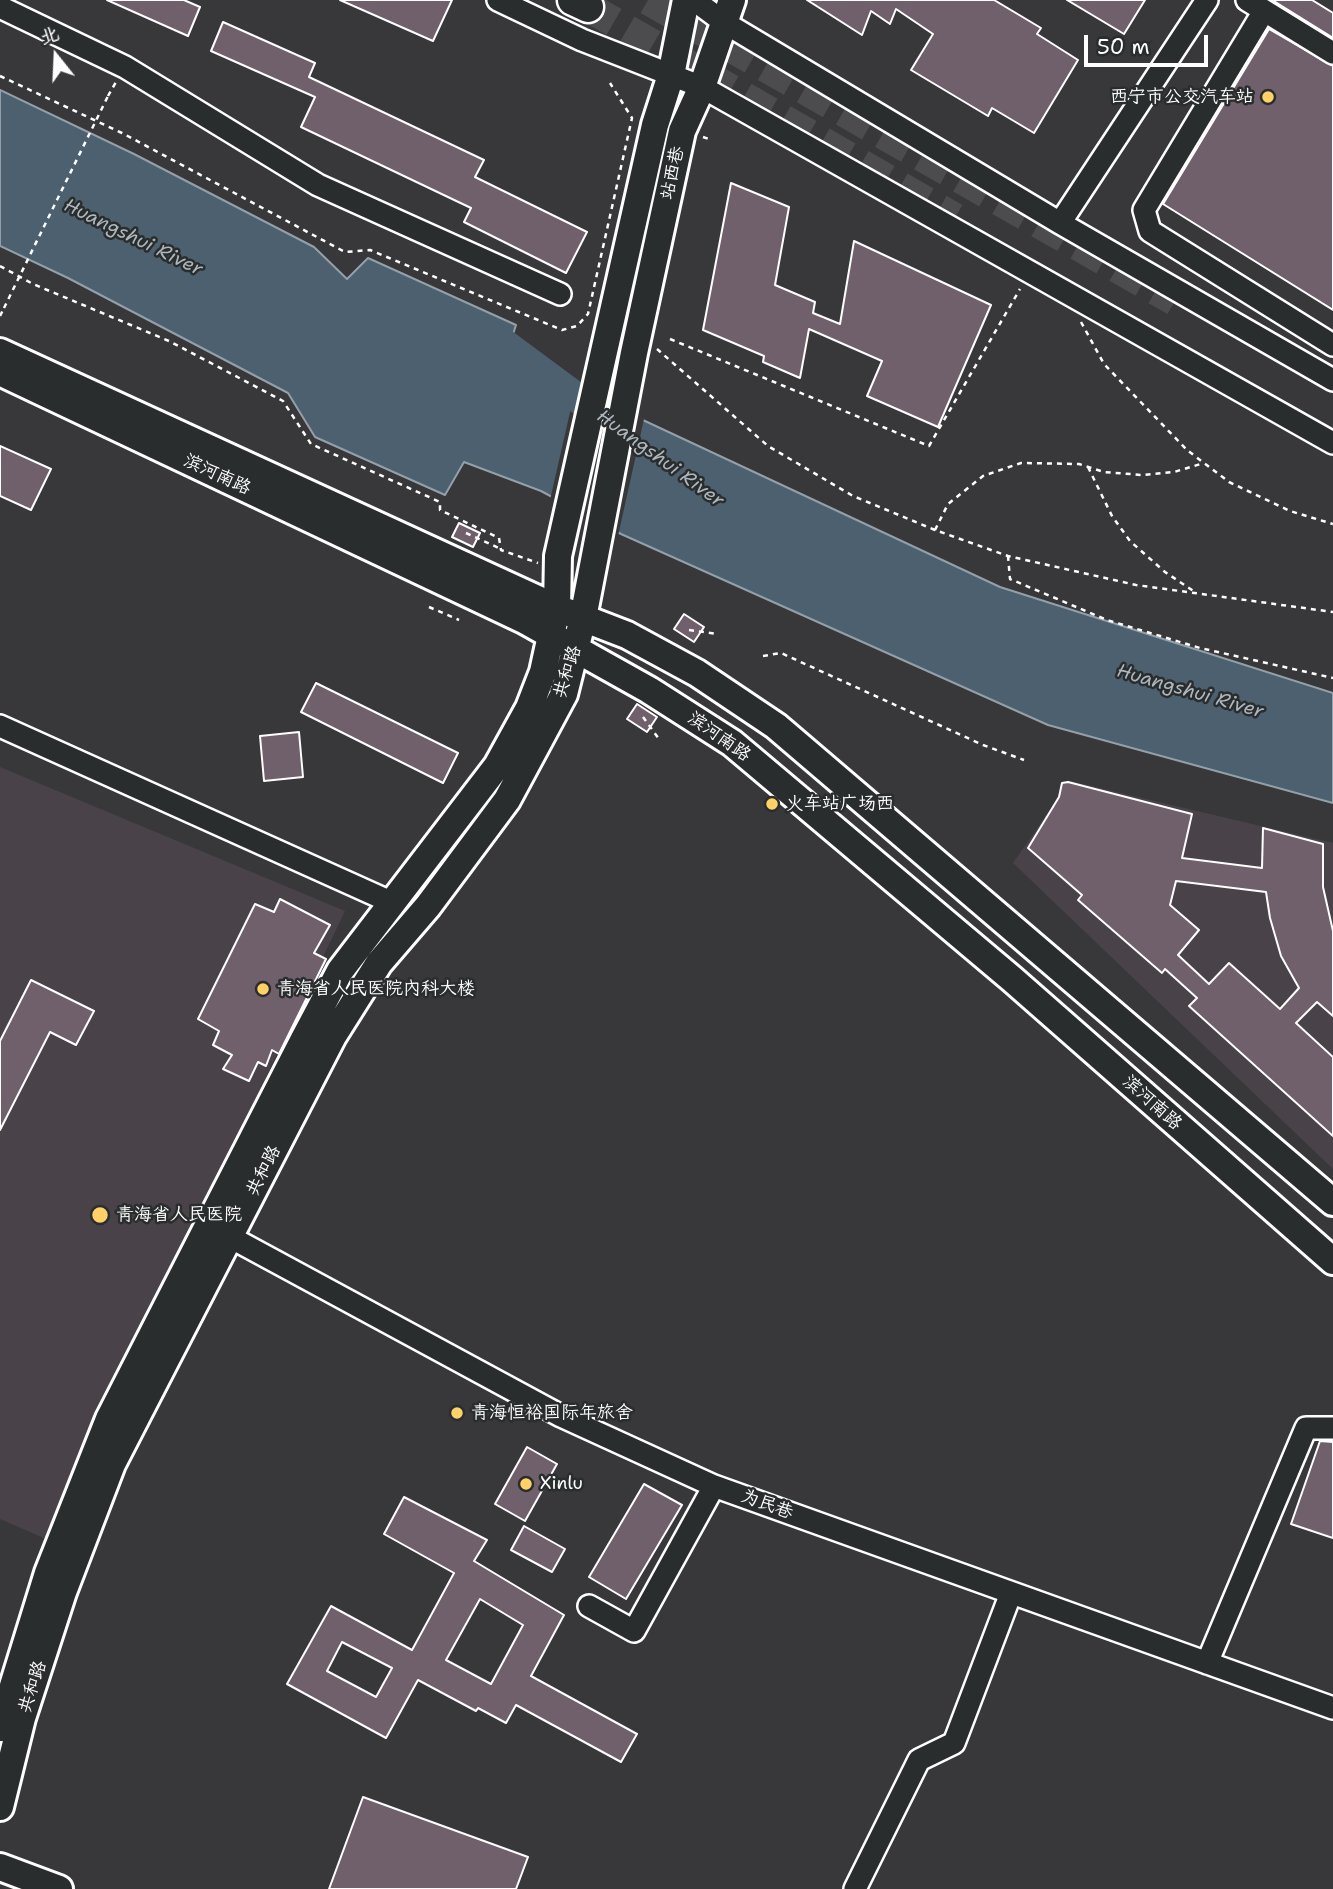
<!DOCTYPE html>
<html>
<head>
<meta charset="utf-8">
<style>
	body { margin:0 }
	#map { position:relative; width:1333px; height:1889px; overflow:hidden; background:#38373a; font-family:"Shantell Sans","LXGW WenKai TC",sans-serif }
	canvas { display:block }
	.north { position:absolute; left:21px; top:21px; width:70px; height:70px; -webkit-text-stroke:5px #2a2d2e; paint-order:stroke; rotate:342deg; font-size:19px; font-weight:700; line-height:28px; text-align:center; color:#fff }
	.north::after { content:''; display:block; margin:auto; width:24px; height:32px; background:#fff; clip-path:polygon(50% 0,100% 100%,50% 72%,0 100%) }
	.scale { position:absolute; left:1084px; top:35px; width:124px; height:32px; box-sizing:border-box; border:4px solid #fff; border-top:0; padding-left:9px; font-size:21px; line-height:24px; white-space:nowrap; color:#fff; -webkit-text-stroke:5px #2a2d2e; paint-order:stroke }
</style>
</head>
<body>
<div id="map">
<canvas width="1333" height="1889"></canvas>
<div class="north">北</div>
<div class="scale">50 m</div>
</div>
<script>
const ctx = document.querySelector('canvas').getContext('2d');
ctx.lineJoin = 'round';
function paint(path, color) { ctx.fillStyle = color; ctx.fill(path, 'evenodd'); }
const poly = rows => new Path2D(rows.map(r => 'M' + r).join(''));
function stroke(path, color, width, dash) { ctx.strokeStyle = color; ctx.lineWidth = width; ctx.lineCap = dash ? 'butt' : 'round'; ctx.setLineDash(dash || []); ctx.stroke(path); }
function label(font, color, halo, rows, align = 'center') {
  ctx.font = font + ' "Shantell Sans","LXGW WenKai TC",sans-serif'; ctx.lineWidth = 5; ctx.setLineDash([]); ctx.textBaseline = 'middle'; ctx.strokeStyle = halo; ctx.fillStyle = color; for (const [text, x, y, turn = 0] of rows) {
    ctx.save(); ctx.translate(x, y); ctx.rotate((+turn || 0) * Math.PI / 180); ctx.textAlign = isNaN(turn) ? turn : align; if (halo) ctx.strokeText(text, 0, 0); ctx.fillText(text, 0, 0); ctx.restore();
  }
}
paint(poly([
	[0,767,345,911,46,1539,0,1519],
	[1070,781,1333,843,1333,1169,1013,863]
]), '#494349');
const water = poly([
	[0,90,134,154,314,247,347,279,368,258,516,325,506,356,1000,587,1333,693,1333,803,1048,725,621,534,541,491,464,462,445,495,315,437,288,393,68,278,0,246,0,90]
]);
paint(water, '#4c606f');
stroke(water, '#94a0a9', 2);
paint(poly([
	[576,386,644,419,618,536,550,500]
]), '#38373a');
stroke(poly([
	[474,327,499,340,580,400]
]), '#4c606f', 30);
const building = poly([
	[107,0,184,0,200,7,188,36,107,0],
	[340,0,452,0,433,41,340,0],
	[807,0,994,0,1041,28,1037,34,1078,60,1034,133,992,108,988,116,911,70,933,34,896,9,890,24,871,11,862,35,807,0],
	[1067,0,1145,0,1124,34,1067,0],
	[1272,0,1312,0,1333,13,1333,38,1272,0],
	[223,22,315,63,309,77,484,160,475,177,587,232,566,273,464,222,471,208,301,127,315,97,211,51,223,22],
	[1269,29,1333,66,1333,310,1163,204,1269,29],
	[731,183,789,207,775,285,815,302,813,313,840,324,854,241,991,305,938,427,867,396,882,361,809,329,800,378,763,362,764,356,703,330,731,183],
	[0,446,51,469,31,510,0,496,0,446],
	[459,523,480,533,473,547,452,537,459,523],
	[684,614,704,627,694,642,674,629,684,614],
	[316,683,458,753,443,783,301,712,316,683],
	[637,704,657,717,647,732,627,719,637,704],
	[299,732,303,777,264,781,260,736,299,732],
	[1068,782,1192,814,1182,858,1262,868,1263,828,1323,844,1323,887,1333,931,1333,1016,1317,1002,1296,1023,1333,1057,1333,1136,1189,1006,1197,998,1165,969,1162,973,1078,900,1082,895,1028,848,1059,797,1062,783,1068,782],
	[1176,881,1266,892,1270,918,1281,956,1299,988,1280,1009,1229,963,1209,984,1178,955,1199,930,1170,905,1176,881],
	[280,899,330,925,314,953,326,959,279,1054,272,1050,266,1066,258,1062,249,1081,223,1069,232,1055,213,1045,219,1031,198,1019,255,904,274,912,280,899],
	[31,980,94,1011,76,1045,50,1032,0,1130,0,1041,31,980],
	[1320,1441,1333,1442,1333,1538,1291,1524,1320,1441],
	[527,1447,557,1464,525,1521,495,1504,527,1447],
	[644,1484,682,1505,626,1599,589,1577,644,1484],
	[404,1497,487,1540,474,1561,564,1615,531,1676,637,1734,621,1762,516,1705,506,1723,478,1708,476,1711,418,1680,386,1738,287,1684,331,1606,412,1650,454,1573,384,1534,404,1497],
	[480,1599,523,1625,491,1684,446,1660,480,1599],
	[342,1642,392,1668,376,1697,327,1671,342,1642],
	[524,1526,565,1549,552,1572,511,1550,524,1526],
	[363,1797,528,1857,516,1889,329,1889,363,1797]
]);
paint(building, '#70606c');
stroke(building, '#fff', 2);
stroke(poly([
	[648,0,1175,301],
	[588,7,955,218]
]), '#4c4b4e', 30, [30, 15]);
const minor = poly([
	[498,0,582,40,702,87,1333,443],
	[694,0,725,23,1060,223,1333,380],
	[1247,0,1333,53],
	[0,7,125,67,318,185,560,294],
	[1264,11,1144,210,1150,231,1333,345],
	[1060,223,1207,0],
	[0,726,393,903],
	[230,1237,561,1416,714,1486,1333,1708],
	[589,1606,634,1631,714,1486],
	[1207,1663,1306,1428,1333,1428],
	[855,1889,919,1760,954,1743,1011,1593]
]);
const major = poly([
	[0,352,557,608,627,635,697,673,776,726,1333,1202],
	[0,372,524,620,649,690,732,743,1012,979,1333,1261],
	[0,1728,48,1573,109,1419,304,1039,340,971,497,766,529,708,543,672,557,608,558,556,655,125,671,75,686,0],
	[0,1807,22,1718,63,1592,112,1464,333,1036,379,963,428,906,507,800,564,694,583,618,634,353,682,131,702,87,732,0],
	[0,1867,59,1889]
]);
const highway = poly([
	[573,0,588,7]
]);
stroke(minor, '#fff', 26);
stroke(major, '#fff', 32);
stroke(highway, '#fff', 35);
stroke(poly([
	[0,76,122,133,345,252,370,250,562,330,577,326,588,314,632,118,610,83],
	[108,96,116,82],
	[703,137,712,140],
	[0,266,33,284,169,341,283,401,311,444,440,502,440,510,499,538,501,550,538,563],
	[0,316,4,308],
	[1081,322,1104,364,1187,450,1229,482,1290,511,1333,524],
	[670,339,929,446,1020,289],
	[657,349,768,446,853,496,935,530,1008,556,1136,585,1333,612],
	[1088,467,1112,516,1130,541,1165,572,1195,592],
	[935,530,948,504,983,476,1021,463,1079,464,1104,472,1142,475,1174,472,1204,463],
	[466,533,501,549],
	[1008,556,1010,579,1107,620,1200,648,1333,678],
	[429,607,459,620],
	[689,630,718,634],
	[763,656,781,653,983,745,1024,760],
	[643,717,659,739]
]), '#fff', 2.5, [5, 5]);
stroke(minor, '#2a2d2e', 21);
stroke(major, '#2a2d2e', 26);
stroke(highway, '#2a2d2e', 30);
stroke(poly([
	[4,308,108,96]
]), '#fff', 2.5, [5, 5]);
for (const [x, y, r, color] of [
	[1268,97,7,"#ffd166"],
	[772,804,7,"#ffd166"],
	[263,989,7,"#ffd166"],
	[100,1215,9,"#ffd166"],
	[457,1413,7,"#ffd166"],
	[526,1484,7,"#ffd166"]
]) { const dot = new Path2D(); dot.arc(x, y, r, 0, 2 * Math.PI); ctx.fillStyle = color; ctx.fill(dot); stroke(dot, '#2a2d2e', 2.5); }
label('18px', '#fff', '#2a2d2e', [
	["西宁市公交汽车站",1254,97,"right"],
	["火车站广场西",786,804],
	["青海省人民医院内科大楼",277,989],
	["青海省人民医院",116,1215],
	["青海恒裕国际年旅舍",471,1413],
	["Xinlu",540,1484]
], 'left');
label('18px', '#fff', '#2a2d2e', [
	["站西巷",673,173,-78],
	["滨河南路",217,475,25],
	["共和路",568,672,-73],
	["滨河南路",719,737,35],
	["滨河南路",1152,1103,42],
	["共和路",264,1171,-63],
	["为民巷",767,1505,20],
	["共和路",33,1687,-72]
]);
label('italic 19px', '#aeb7be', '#2a2d2e', [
	["Huangshui River",133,238,26],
	["Huangshui River",660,459,36],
	["Huangshui River",1190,692,16]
]);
</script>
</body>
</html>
